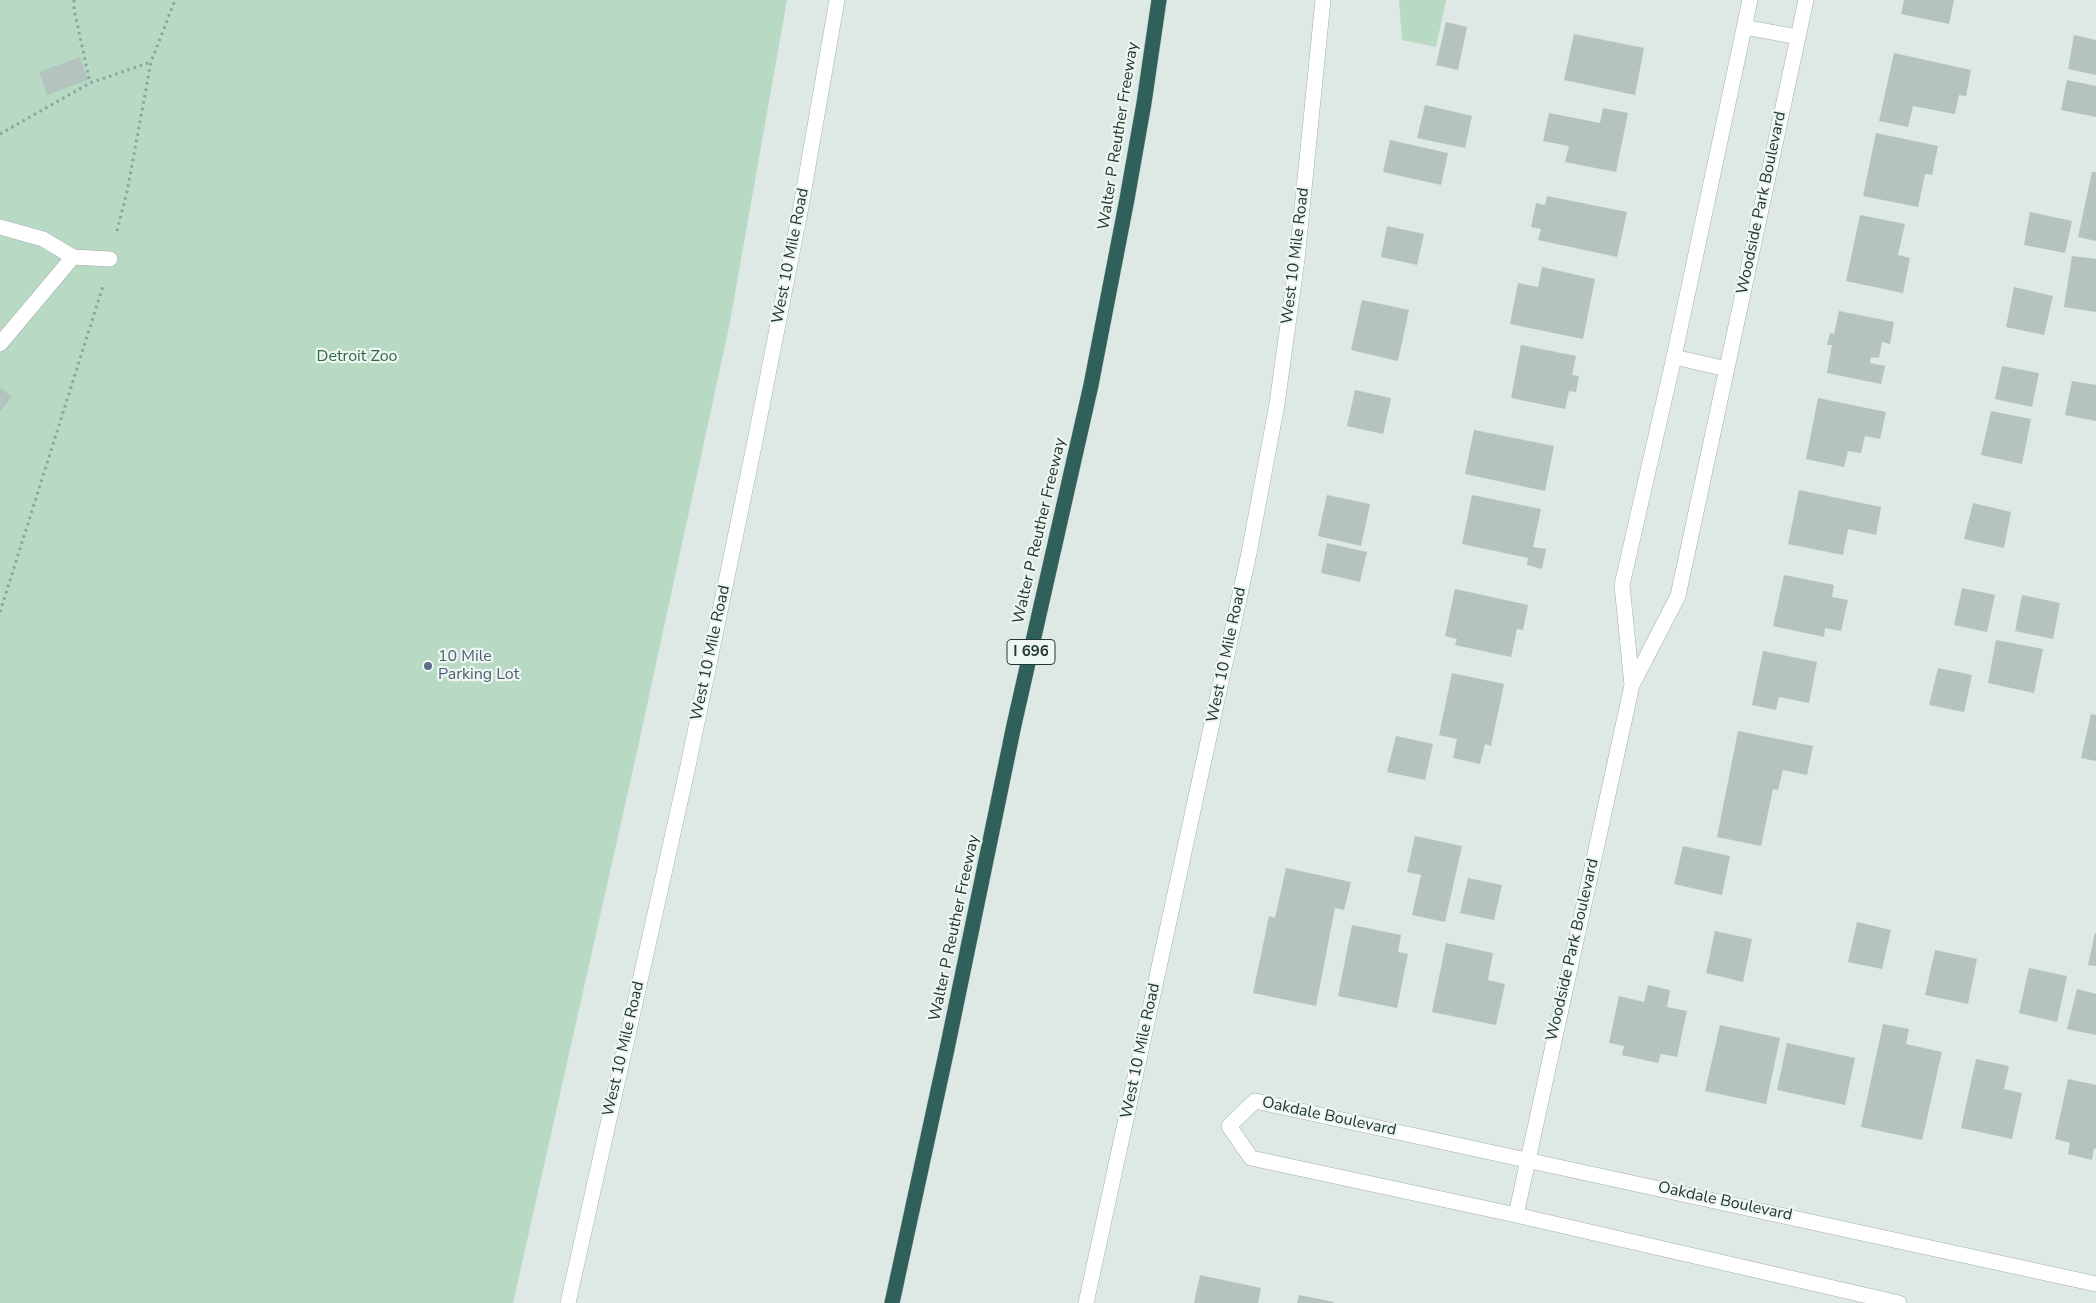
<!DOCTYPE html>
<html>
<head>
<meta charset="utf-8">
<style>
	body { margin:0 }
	canvas { display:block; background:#dee8e5 }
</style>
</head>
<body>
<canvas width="2096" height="1303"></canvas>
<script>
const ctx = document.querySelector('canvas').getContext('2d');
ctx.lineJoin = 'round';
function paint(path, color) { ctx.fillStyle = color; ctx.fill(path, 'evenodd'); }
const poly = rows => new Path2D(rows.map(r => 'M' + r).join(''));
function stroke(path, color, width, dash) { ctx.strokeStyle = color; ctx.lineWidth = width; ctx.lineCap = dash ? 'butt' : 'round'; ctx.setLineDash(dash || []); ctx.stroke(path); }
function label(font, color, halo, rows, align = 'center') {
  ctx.font = font + ' "Nunito Sans",sans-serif'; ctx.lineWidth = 4.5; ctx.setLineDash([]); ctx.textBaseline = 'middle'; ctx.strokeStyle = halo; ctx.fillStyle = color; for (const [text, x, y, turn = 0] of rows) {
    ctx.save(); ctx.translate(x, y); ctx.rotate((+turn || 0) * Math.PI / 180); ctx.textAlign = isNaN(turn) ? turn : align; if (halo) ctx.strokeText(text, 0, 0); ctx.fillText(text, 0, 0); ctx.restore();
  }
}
paint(poly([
	[0,0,787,0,729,327,636,756,513,1303,0,1303],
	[1399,0,1446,0,1436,47,1402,40]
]), '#b8d9c3');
paint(poly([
	[1904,0,1954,0,1949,24,1901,14],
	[1446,22,1467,27,1458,70,1436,65],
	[1574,34,1644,48,1635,95,1564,80],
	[2074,35,2096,40,2096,75,2068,69],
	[1894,53,1971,70,1966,96,1959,95,1955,114,1913,106,1908,127,1879,121],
	[80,57,88,80,47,95,39,72],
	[2067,80,2096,86,2096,117,2061,110],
	[1425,105,1472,116,1465,148,1417,138],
	[1603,108,1628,113,1616,172,1565,162,1569,146,1543,141,1549,113,1600,123],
	[1876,133,1938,146,1932,175,1925,174,1918,207,1863,196],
	[1390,140,1448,153,1441,185,1383,172],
	[2092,172,2096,172,2096,241,2078,237],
	[1547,196,1627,212,1617,257,1538,240,1541,229,1531,227,1536,203,1545,205],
	[2030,212,2072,221,2065,253,2024,245],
	[1860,215,1905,224,1898,255,1910,258,1903,293,1846,281],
	[1387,226,1424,234,1417,265,1381,257],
	[2072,256,2096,259,2096,312,2064,307],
	[1542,267,1595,279,1583,339,1510,324,1518,283,1538,287],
	[2014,287,2053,296,2044,335,2006,327],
	[1362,300,1409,310,1398,361,1351,350],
	[1839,311,1894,322,1890,344,1882,342,1879,358,1871,357,1870,363,1885,366,1881,384,1827,373,1832,345,1827,345,1830,333,1834,334],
	[1521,345,1576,356,1572,375,1579,376,1576,392,1569,391,1565,409,1511,398],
	[2002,366,2039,373,2032,407,1995,399],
	[2072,381,2096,385,2096,421,2065,415],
	[0,388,12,397,0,412],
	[1355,390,1391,398,1383,434,1347,426],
	[1818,398,1886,412,1880,439,1865,436,1861,453,1848,451,1844,467,1806,459],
	[1991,411,2031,419,2022,464,1981,455],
	[1474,430,1554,446,1545,491,1465,474],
	[1799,490,1881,507,1876,535,1848,529,1843,555,1788,544],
	[1327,495,1370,504,1361,546,1318,536],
	[1472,495,1541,509,1533,547,1546,549,1542,569,1527,565,1528,558,1462,544],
	[1973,503,2011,512,2004,548,1964,539],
	[1327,543,1367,552,1360,582,1321,573],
	[1784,575,1834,585,1832,597,1848,600,1841,631,1825,628,1824,637,1773,626],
	[1962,588,1995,595,1987,632,1954,625],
	[1455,589,1528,605,1523,630,1517,629,1511,657,1455,645,1457,639,1445,636],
	[2022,595,2060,603,2053,639,2015,631],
	[1996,640,2043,649,2034,693,1988,683],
	[1763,651,1817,662,1809,703,1779,697,1776,710,1752,705],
	[1938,668,1972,675,1964,712,1929,705],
	[1452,673,1504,684,1491,746,1485,744,1480,764,1453,758,1457,739,1439,735],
	[2091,714,2096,715,2096,761,2081,758],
	[1738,731,1813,746,1807,775,1783,770,1778,790,1773,789,1761,846,1717,837],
	[1396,736,1433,744,1425,780,1387,772],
	[1415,836,1462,846,1445,922,1412,915,1421,875,1407,872],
	[1683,846,1730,856,1722,895,1674,884],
	[1286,868,1351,882,1344,910,1335,908,1316,1006,1253,993,1269,916,1275,918],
	[1468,878,1502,885,1494,920,1460,913],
	[1857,922,1891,930,1882,969,1848,962],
	[1352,925,1401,935,1398,952,1408,954,1397,1008,1338,996],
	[1715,931,1752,939,1743,982,1706,973],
	[2095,933,2096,933,2096,966,2088,965],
	[1446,943,1493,953,1488,980,1505,984,1496,1025,1432,1012],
	[1935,950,1977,959,1968,1004,1925,995],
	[2029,968,2067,976,2057,1022,2019,1013],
	[1648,985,1670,990,1667,1007,1687,1011,1677,1057,1661,1054,1658,1063,1622,1055,1624,1046,1609,1043,1619,996,1644,1002],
	[2077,989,2096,994,2096,1035,2067,1029],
	[1883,1024,1909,1029,1906,1044,1942,1052,1922,1140,1861,1127],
	[1720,1025,1780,1038,1766,1104,1705,1091],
	[1787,1043,1855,1058,1845,1105,1777,1090],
	[1976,1059,2009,1066,2004,1089,2022,1093,2012,1139,1961,1128],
	[2068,1079,2096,1085,2096,1149,2094,1148,2092,1160,2068,1154,2070,1143,2055,1139],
	[1200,1275,1261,1288,1258,1303,1194,1303],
	[1299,1295,1334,1302,1334,1303,1297,1303]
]), '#b4c3be');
const service = poly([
	[0,227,43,239,73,257,110,259],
	[0,344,73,257]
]);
const minor = poly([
	[1744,27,1798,37],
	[1674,357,1727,369],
	[1632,685,1622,585,1674,357,1750,0],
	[1516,1215,1632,685,1678,596,1806,0],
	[1899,1303,1516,1215,1251,1158,1229,1126,1255,1101,2096,1284]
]);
const secondary = poly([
	[568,1303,688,766,755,441,800,212,837,0],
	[1086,1303,1249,553,1277,404,1297,259,1323,0]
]);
const motorway = poly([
	[892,1303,947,1049,1014,725,1091,385,1127,199,1144,103,1159,0]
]);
stroke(service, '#a2afac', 16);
stroke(minor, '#a2afac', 16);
stroke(secondary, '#9eb3ad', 16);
stroke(motorway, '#bcc3c2', 16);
stroke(poly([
	[74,0,74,9,90,83],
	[0,134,90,83,151,62],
	[117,231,127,192,151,62,175,0],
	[0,612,103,286]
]), '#80aaa0', 3, [2.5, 4]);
stroke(service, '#fff', 15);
stroke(minor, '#fff', 15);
stroke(secondary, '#fff', 15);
stroke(motorway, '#2f615a', 15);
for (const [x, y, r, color] of [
	[428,666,5,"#5c6f8a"]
]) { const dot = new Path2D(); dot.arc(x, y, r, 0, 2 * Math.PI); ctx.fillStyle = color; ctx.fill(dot); stroke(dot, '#eef6f2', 2); }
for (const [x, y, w] of [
	[1031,652,48]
]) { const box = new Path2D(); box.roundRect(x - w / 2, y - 12.5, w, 25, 4); ctx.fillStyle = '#eef6f2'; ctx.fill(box); stroke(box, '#213732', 1); }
label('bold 15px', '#213732', null, [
	["I 696",1031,652]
]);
label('16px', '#213732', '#eef6f2', [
	["Walter P Reuther Freeway",1119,136,-81],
	["Woodside Park Boulevard",1762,203,-78],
	["West 10 Mile Road",791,256,-79],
	["West 10 Mile Road",1296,256,-83],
	["Walter P Reuther Freeway",1040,531,-77],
	["West 10 Mile Road",711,653,-78],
	["West 10 Mile Road",1227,655,-78],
	["Walter P Reuther Freeway",955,928,-78],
	["Woodside Park Boulevard",1573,950,-77],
	["West 10 Mile Road",624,1049,-77],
	["West 10 Mile Road",1141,1051,-78],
	["Oakdale Boulevard",1329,1117,12],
	["Oakdale Boulevard",1725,1202,12]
]);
label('16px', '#2e6a4a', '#eef6f2', [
	["Detroit Zoo",357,357]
]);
label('16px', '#4e5e75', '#eef6f2', [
	["10 Mile",438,657],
	["Parking Lot",438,675]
], 'left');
</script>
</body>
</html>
